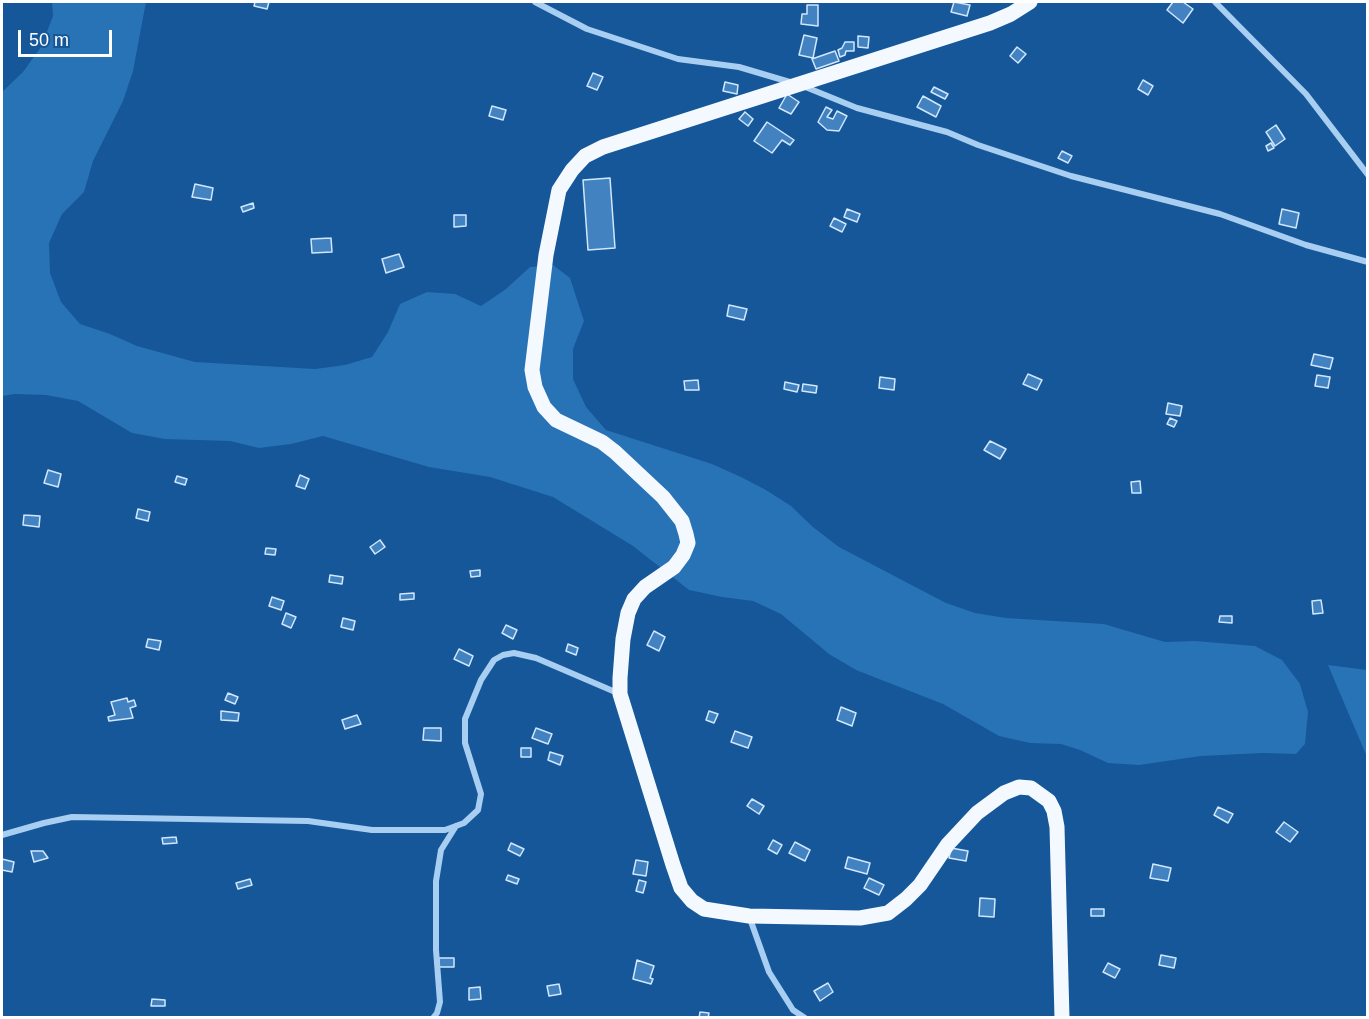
<!DOCTYPE html>
<html>
<head>
<meta charset="utf-8">
<style>
	body { margin:0 }
	#map { position:relative; width:1369px; height:1019px; overflow:hidden; background:#155798; font-family:Helvetica,sans-serif }
	canvas { display:block }
	.frame { position:absolute; inset:0; border:3px solid #fff; pointer-events:none }
	.scale { position:absolute; left:18px; top:30px; width:94px; height:27px; box-sizing:border-box; border:3px solid #fff; border-top:0; padding-left:8px; font-size:18px; line-height:21px; white-space:nowrap; color:#fff; -webkit-text-stroke:4px #155798; paint-order:stroke }
</style>
</head>
<body>
<div id="map">
<canvas width="1369" height="1019"></canvas>
<div class="frame"></div>
<div class="scale">50 m</div>
</div>
<script>
const ctx = document.querySelector('canvas').getContext('2d');
ctx.lineJoin = 'round';
function paint(path, color) { ctx.fillStyle = color; ctx.fill(path, 'evenodd'); }
const poly = rows => new Path2D(rows.map(r => 'M' + r).join(''));
function stroke(path, color, width, dash) { ctx.strokeStyle = color; ctx.lineWidth = width; ctx.lineCap = dash ? 'butt' : 'round'; ctx.setLineDash(dash || []); ctx.stroke(path); }
paint(poly([
	[52,2,146,2,133,71,123,101,93,161,84,192,62,214,49,243,50,273,61,302,80,324,110,334,137,346,195,362,315,369,345,365,372,357,388,332,400,304,427,292,455,294,481,306,506,289,530,267,553,265,570,278,584,321,573,349,573,379,586,407,606,430,712,464,741,477,766,490,791,506,813,527,839,547,946,603,975,613,1006,618,1104,624,1165,642,1195,641,1255,646,1282,660,1300,684,1308,712,1305,744,1296,754,1263,753,1201,756,1139,765,1108,763,1080,750,1061,744,1030,743,999,736,943,704,856,670,829,654,781,614,753,601,722,597,689,590,633,546,553,497,490,477,429,467,323,436,291,444,259,448,230,441,165,439,132,433,78,401,46,395,15,394,2,396,2,92,23,72,41,47,53,16],
	[1328,665,1367,670,1367,757]
]), '#2872b6');
const building = poly([
	[255,2,269,2,267,9,254,6,255,2],
	[954,2,970,5,967,16,951,12,954,2],
	[1173,2,1183,2,1193,9,1183,23,1167,10,1173,2],
	[807,5,818,5,818,26,801,24,802,14,807,14,807,5],
	[804,35,817,38,813,58,799,55,804,35],
	[858,36,869,37,868,48,858,47,858,36],
	[845,42,854,42,854,51,846,51,845,55,840,57,838,50,842,48,845,42],
	[1017,47,1026,54,1018,63,1010,56,1017,47],
	[835,51,839,61,816,69,812,59,835,51],
	[593,73,603,77,597,90,587,86,593,73],
	[1143,80,1153,86,1148,95,1138,89,1143,80],
	[725,82,738,85,737,94,723,91,725,82],
	[934,87,948,94,945,99,931,92,934,87],
	[787,94,799,102,791,114,779,108,787,94],
	[923,96,941,106,936,117,917,107,923,96],
	[492,106,506,110,503,120,489,116,492,106],
	[826,107,832,110,827,117,833,119,837,111,847,116,839,131,827,130,818,122,826,107],
	[745,112,753,119,748,126,739,119,745,112],
	[767,122,794,140,790,145,782,140,772,153,754,141,767,122],
	[1276,125,1285,139,1275,146,1266,132,1276,125],
	[1271,143,1274,148,1268,151,1266,146,1271,143],
	[1062,151,1072,156,1068,163,1058,158,1062,151],
	[610,178,615,248,588,250,583,180,610,178],
	[195,184,213,188,211,200,192,197,195,184],
	[253,203,254,208,243,212,241,207,253,203],
	[847,209,860,214,857,222,844,217,847,209],
	[1282,209,1299,213,1296,228,1279,224,1282,209],
	[454,215,466,215,466,226,454,227,454,215],
	[834,218,846,224,842,232,830,226,834,218],
	[331,238,332,252,312,253,311,239,331,238],
	[399,254,404,267,386,273,382,259,399,254],
	[729,305,747,309,744,320,727,316,729,305],
	[1314,354,1333,358,1330,369,1311,365,1314,354],
	[1028,374,1042,380,1037,390,1023,384,1028,374],
	[1317,375,1330,377,1328,388,1315,386,1317,375],
	[880,377,895,379,894,390,879,388,880,377],
	[698,380,699,390,685,390,684,381,698,380],
	[785,382,799,385,797,392,784,389,785,382],
	[803,384,817,386,816,393,802,391,803,384],
	[1168,403,1182,406,1180,416,1166,414,1168,403],
	[1170,418,1177,421,1174,427,1167,424,1170,418],
	[990,441,1006,449,1000,459,984,450,990,441],
	[48,470,61,474,58,487,44,483,48,470],
	[300,475,309,479,305,489,296,486,300,475],
	[177,476,187,479,185,485,175,482,177,476],
	[1140,481,1141,493,1132,493,1131,482,1140,481],
	[138,509,150,512,148,521,136,518,138,509],
	[24,515,40,516,39,527,23,525,24,515],
	[380,540,385,547,375,554,370,547,380,540],
	[266,548,276,549,275,555,265,554,266,548],
	[480,570,480,576,471,577,470,571,480,570],
	[330,575,343,577,342,584,329,582,330,575],
	[414,593,414,599,400,600,400,594,414,593],
	[272,597,284,601,281,610,269,606,272,597],
	[1321,600,1323,613,1313,614,1312,601,1321,600],
	[286,613,296,617,291,628,282,624,286,613],
	[1220,616,1232,616,1232,623,1219,622,1220,616],
	[343,618,355,621,353,630,341,627,343,618],
	[506,625,517,630,513,639,502,633,506,625],
	[654,631,665,637,659,651,647,645,654,631],
	[148,639,161,641,159,650,146,647,148,639],
	[568,644,578,648,576,655,566,651,568,644],
	[459,649,473,656,469,666,454,659,459,649],
	[228,693,238,697,235,704,225,700,228,693],
	[127,698,128,702,134,700,136,706,130,708,133,718,109,721,108,717,115,715,111,702,127,698],
	[841,707,856,713,852,726,837,720,841,707],
	[221,711,239,713,238,721,221,720,221,711],
	[709,711,718,714,714,723,706,720,709,711],
	[357,715,361,724,345,729,342,720,357,715],
	[424,728,441,728,441,741,423,740,424,728],
	[536,728,552,734,548,744,532,738,536,728],
	[735,731,752,737,748,748,731,742,735,731],
	[521,748,531,748,531,757,521,757,521,748],
	[550,752,563,756,560,765,548,760,550,752],
	[752,799,764,806,759,814,747,806,752,799],
	[1218,807,1233,814,1228,823,1214,815,1218,807],
	[1284,822,1298,832,1290,842,1276,832,1284,822],
	[176,837,177,843,163,844,162,838,176,837],
	[773,840,782,845,777,854,768,849,773,840],
	[795,842,810,850,805,861,789,853,795,842],
	[511,843,524,849,520,856,508,850,511,843],
	[951,848,968,851,966,861,949,858,951,848],
	[31,851,43,851,48,858,34,862,31,851],
	[848,857,870,863,867,874,845,868,848,857],
	[2,859,14,862,12,872,2,870,2,859],
	[636,860,648,862,646,876,633,874,636,860],
	[1153,864,1171,868,1168,881,1150,878,1153,864],
	[508,875,519,879,517,884,506,880,508,875],
	[869,878,884,885,879,895,864,888,869,878],
	[250,879,252,885,238,889,236,883,250,879],
	[639,880,646,882,643,893,636,891,639,880],
	[980,898,995,899,994,917,979,916,980,898],
	[1091,909,1104,909,1104,916,1091,916,1091,909],
	[1161,955,1176,958,1174,968,1159,965,1161,955],
	[439,958,454,958,454,967,439,967,439,958],
	[637,960,654,966,650,978,653,979,651,984,633,979,637,960],
	[1108,963,1120,969,1115,978,1103,972,1108,963],
	[828,983,833,992,820,1001,814,991,828,983],
	[559,984,561,994,549,996,547,986,559,984],
	[480,987,481,999,469,1000,469,988,480,987],
	[152,999,165,1000,165,1006,151,1006,152,999],
	[700,1012,709,1013,708,1018,699,1018,700,1012]
]);
paint(building, '#4282c1');
stroke(building, '#d0e7fd', 1.5);
stroke(poly([
	[535,2,587,29,678,59,739,67,793,83],
	[1215,2,1306,94,1368,175],
	[803,86,857,108,947,132,978,145,1071,176,1220,214,1306,245,1368,262],
	[2,835,44,823,72,817,308,821,372,830,445,830,464,823,478,810,481,794,465,743,465,719,481,680,494,660,503,655,514,653,536,658,620,694],
	[749,916,769,972,793,1010,805,1018],
	[433,1018,437,1013,440,1002,436,950,436,881,441,850,456,826]
]), '#a8cef2', 6);
stroke(poly([
	[1030,2,1011,14,990,23,603,147,585,156,572,170,559,190,546,255,532,370,535,387,544,407,556,420,602,442,615,452,663,497,682,521,686,534,688,543,683,555,674,567,645,587,634,599,628,613,623,639,620,678,620,694,673,865,681,888,692,901,704,909,749,916,860,918,888,913,906,899,920,885,948,844,977,813,1004,793,1019,787,1031,788,1049,801,1054,811,1057,827,1062,1018]
]), '#f3f9ff', 15);
</script>
</body>
</html>
